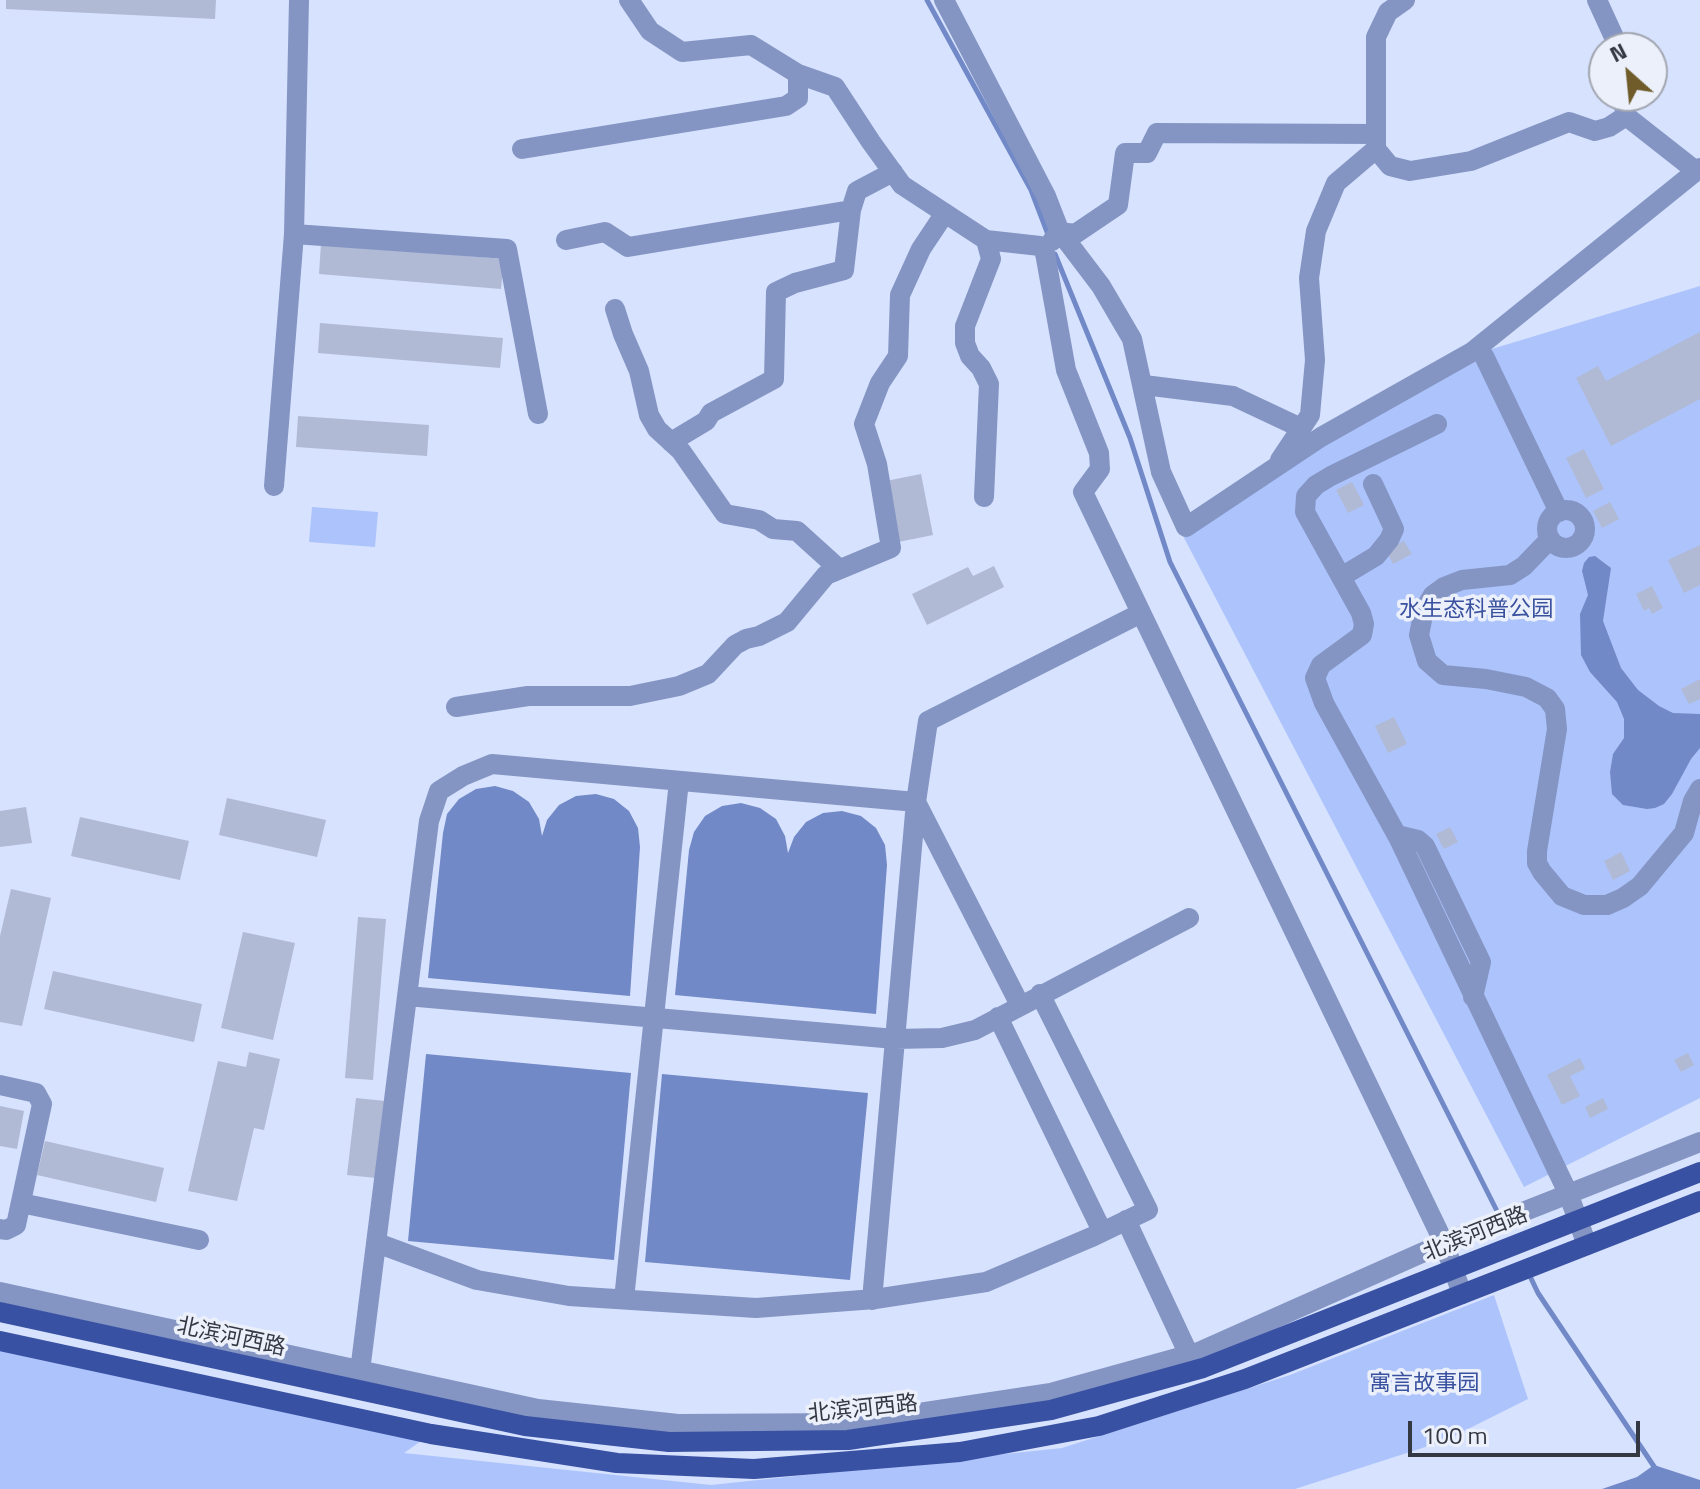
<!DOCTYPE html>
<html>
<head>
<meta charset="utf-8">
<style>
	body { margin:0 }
	#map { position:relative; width:1700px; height:1489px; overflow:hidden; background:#d7e2fe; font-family:"Titillium Web",sans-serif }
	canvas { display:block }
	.north { position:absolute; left:1588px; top:32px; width:80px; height:80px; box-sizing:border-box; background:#ebf0fb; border:2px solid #a2a6b1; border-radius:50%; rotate:333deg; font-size:22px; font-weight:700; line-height:32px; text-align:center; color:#343843 }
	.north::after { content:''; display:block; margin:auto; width:28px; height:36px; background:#6f5c2a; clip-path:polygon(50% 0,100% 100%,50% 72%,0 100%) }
	.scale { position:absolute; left:1408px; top:1421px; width:232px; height:36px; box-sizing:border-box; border:4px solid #343843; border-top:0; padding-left:10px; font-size:24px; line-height:28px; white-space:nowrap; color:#343843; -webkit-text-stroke:6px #ebf0fb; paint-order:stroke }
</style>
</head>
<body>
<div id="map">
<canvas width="1700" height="1489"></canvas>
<div class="north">N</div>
<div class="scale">100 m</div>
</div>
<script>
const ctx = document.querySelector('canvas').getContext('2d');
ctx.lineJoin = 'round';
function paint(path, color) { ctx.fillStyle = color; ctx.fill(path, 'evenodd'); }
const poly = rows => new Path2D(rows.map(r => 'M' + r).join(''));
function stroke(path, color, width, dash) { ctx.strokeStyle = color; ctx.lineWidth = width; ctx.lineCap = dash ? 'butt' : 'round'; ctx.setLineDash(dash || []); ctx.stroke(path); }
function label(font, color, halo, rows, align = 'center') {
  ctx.font = font + ' "Titillium Web","Noto Sans SC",sans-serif'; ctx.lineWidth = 7; ctx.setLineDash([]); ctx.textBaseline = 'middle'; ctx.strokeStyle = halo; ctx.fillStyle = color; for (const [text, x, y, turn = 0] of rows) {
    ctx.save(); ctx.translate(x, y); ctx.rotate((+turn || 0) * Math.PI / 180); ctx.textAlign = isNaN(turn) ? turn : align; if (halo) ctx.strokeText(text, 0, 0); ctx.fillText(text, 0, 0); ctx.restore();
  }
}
paint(poly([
	[1700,286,1700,1098,1524,1187,1181,532,1472,355],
	[312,507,378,512,375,547,309,542],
	[1494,1295,1528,1399,1444,1441,1295,1489,0,1489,0,1341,431,1434,404,1453,711,1485,1062,1448,1290,1375]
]), '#adc3fc');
paint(poly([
	[1595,556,1611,568,1603,621,1621,668,1638,690,1659,706,1673,713,1700,714,1700,748,1691,759,1672,794,1664,804,1655,808,1647,809,1623,805,1612,794,1610,772,1613,754,1624,738,1624,719,1617,702,1590,672,1581,655,1580,614,1588,595,1582,571,1584,563,1589,557],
	[495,786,513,791,529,802,539,819,542,836,547,820,559,805,576,796,596,794,614,799,629,811,638,828,640,847,630,996,428,978,443,833,447,814,459,799,476,789],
	[741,803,760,808,776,819,785,836,788,853,794,837,806,822,823,813,842,811,861,816,876,828,885,845,887,865,876,1014,675,995,689,850,694,832,705,816,722,806],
	[426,1054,631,1073,614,1260,408,1241],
	[662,1074,868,1093,850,1280,645,1262],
	[1654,1465,1700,1480,1700,1489,1602,1489,1637,1477]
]), '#7289c8');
stroke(poly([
	[927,0,1031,190,1049,237],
	[1055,254,1130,438,1170,562,1500,1217],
	[1528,1272,1538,1293,1655,1468]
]), '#7289c8', 5);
paint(poly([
	[6,0,216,0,215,19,6,9],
	[321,244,504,259,501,289,319,274],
	[320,323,503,338,500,368,318,353],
	[1700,332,1700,399,1611,446,1576,378,1598,366,1606,381],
	[298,416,429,425,427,456,296,447],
	[1584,449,1604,489,1586,498,1566,458],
	[921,474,933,535,898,542,886,481],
	[1352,482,1364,505,1348,513,1336,490],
	[1610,502,1619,519,1602,528,1593,511],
	[1404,541,1412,554,1393,564,1386,550],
	[1700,545,1700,585,1684,593,1668,560],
	[994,566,1004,587,927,625,912,594,968,567,973,576],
	[1652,586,1663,608,1652,614,1649,608,1644,611,1636,594],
	[1700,679,1700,699,1689,704,1681,689],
	[1394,717,1407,744,1388,753,1375,726],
	[227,798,326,820,317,857,219,835],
	[26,807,32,843,0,847,0,811],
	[80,817,189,841,180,880,71,856],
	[1450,827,1458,842,1444,849,1436,834],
	[1621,852,1630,871,1613,880,1604,861],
	[11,889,51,898,22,1026,0,1022,0,936],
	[358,917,386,919,373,1080,345,1078],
	[243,932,295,943,273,1040,221,1028],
	[53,971,202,1004,194,1042,44,1009],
	[249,1052,280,1059,264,1130,254,1128,237,1201,188,1191,218,1061,246,1067],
	[1688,1053,1694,1065,1681,1072,1674,1060],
	[1580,1058,1585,1069,1570,1076,1580,1096,1562,1105,1547,1075],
	[356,1098,385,1101,376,1178,347,1175],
	[1603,1098,1608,1109,1590,1118,1585,1107],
	[0,1106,24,1111,17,1149,0,1146],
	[45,1141,164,1168,156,1202,37,1175]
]), '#b0bad5');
stroke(poly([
	[629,0,650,31,682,52,751,45,798,74,835,87,871,142,902,185,986,240,1040,246,1045,253,1066,370,1099,453,1100,469,1083,492,1444,1243,1462,1294],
	[944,0,1046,196,1060,232,1052,241],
	[1597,0,1619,48],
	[1622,96,1626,116,1696,171],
	[522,149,786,106,798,98,798,74],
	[1376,149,1390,166,1410,171,1471,161,1569,122,1595,131,1609,127,1626,116],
	[1060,232,1101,286,1132,339,1161,472,1186,527,1321,437,1472,352,1700,168],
	[1060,232,1075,234,1118,205,1125,153,1147,153,1157,133,1376,134],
	[294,234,507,249,538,414],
	[566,240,605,232,628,247,851,210,857,191,893,172],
	[615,309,623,334,639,371,649,415,657,429,681,451,725,514,759,520,773,529,797,531,839,569],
	[1484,356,1559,512],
	[1144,385,1233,396,1301,428],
	[1437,424,1331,476,1316,485,1306,496,1305,512,1361,613,1364,624,1362,635,1321,665,1315,678,1324,703,1399,839,1568,1193,1587,1245],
	[671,442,706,421,711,413,774,379,776,292,795,283,844,270,851,210],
	[1280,460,1310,415,1315,360,1309,278,1316,231,1336,183,1376,149,1376,37,1388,12,1405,0],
	[274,486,294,234,299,0],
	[984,497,989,384,981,368,970,356,965,343,965,326,991,259,986,240],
	'1547 529a19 19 0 1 1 38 0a19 19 0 1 1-38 0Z',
	[1550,539,1524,566,1510,575,1462,580,1444,587,1433,595,1424,610,1419,635,1427,661,1443,675,1486,679,1526,687,1547,698,1555,709,1557,729,1537,851,1537,863,1542,872,1562,896,1584,905,1607,905,1623,898,1640,886,1684,833,1693,801,1700,789],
	[1341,577,1376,556,1389,540,1394,529,1373,484],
	[456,707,528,696,630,696,679,686,708,674,735,645,746,639,759,636,787,622,826,575,891,548,877,464,864,424,880,383,898,356,900,295,921,249,945,213],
	[916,802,1020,1005],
	[1397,835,1418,840,1425,846,1481,962,1473,997],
	[407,996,895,1039,942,1038,975,1030,1189,918],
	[998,1017,1102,1231],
	[0,1085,36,1093,42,1104,16,1225,6,1230,0,1229],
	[21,1203,199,1240],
	[1126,1220,1189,1355],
	[377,1243,477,1280,569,1296,756,1308,875,1299,986,1282,1094,1236,1148,1210,1040,994],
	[0,1292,538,1409,678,1424,853,1423,1051,1393,1199,1352,1444,1243,1700,1142],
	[624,1299,679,781],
	[872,1300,916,802,928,721,1141,613],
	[360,1371,429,821,439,791,463,776,492,764,916,802]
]), '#8495c3', 20);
stroke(poly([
	[0,1312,525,1426,669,1442,848,1440,1051,1410,1203,1368,1700,1172],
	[0,1341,431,1434,617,1463,754,1469,960,1452,1099,1426,1245,1379,1700,1201]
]), '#3951a3', 20);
label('22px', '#3a519f', '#ebf0fb', [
	["水生态科普公园",1476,611],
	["寓言故事园",1424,1385]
]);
label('22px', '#343843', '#ebf0fb', [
	["北滨河西路",1476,1235,-22],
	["北滨河西路",231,1338,12],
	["北滨河西路",863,1410,-6]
]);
</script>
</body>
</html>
